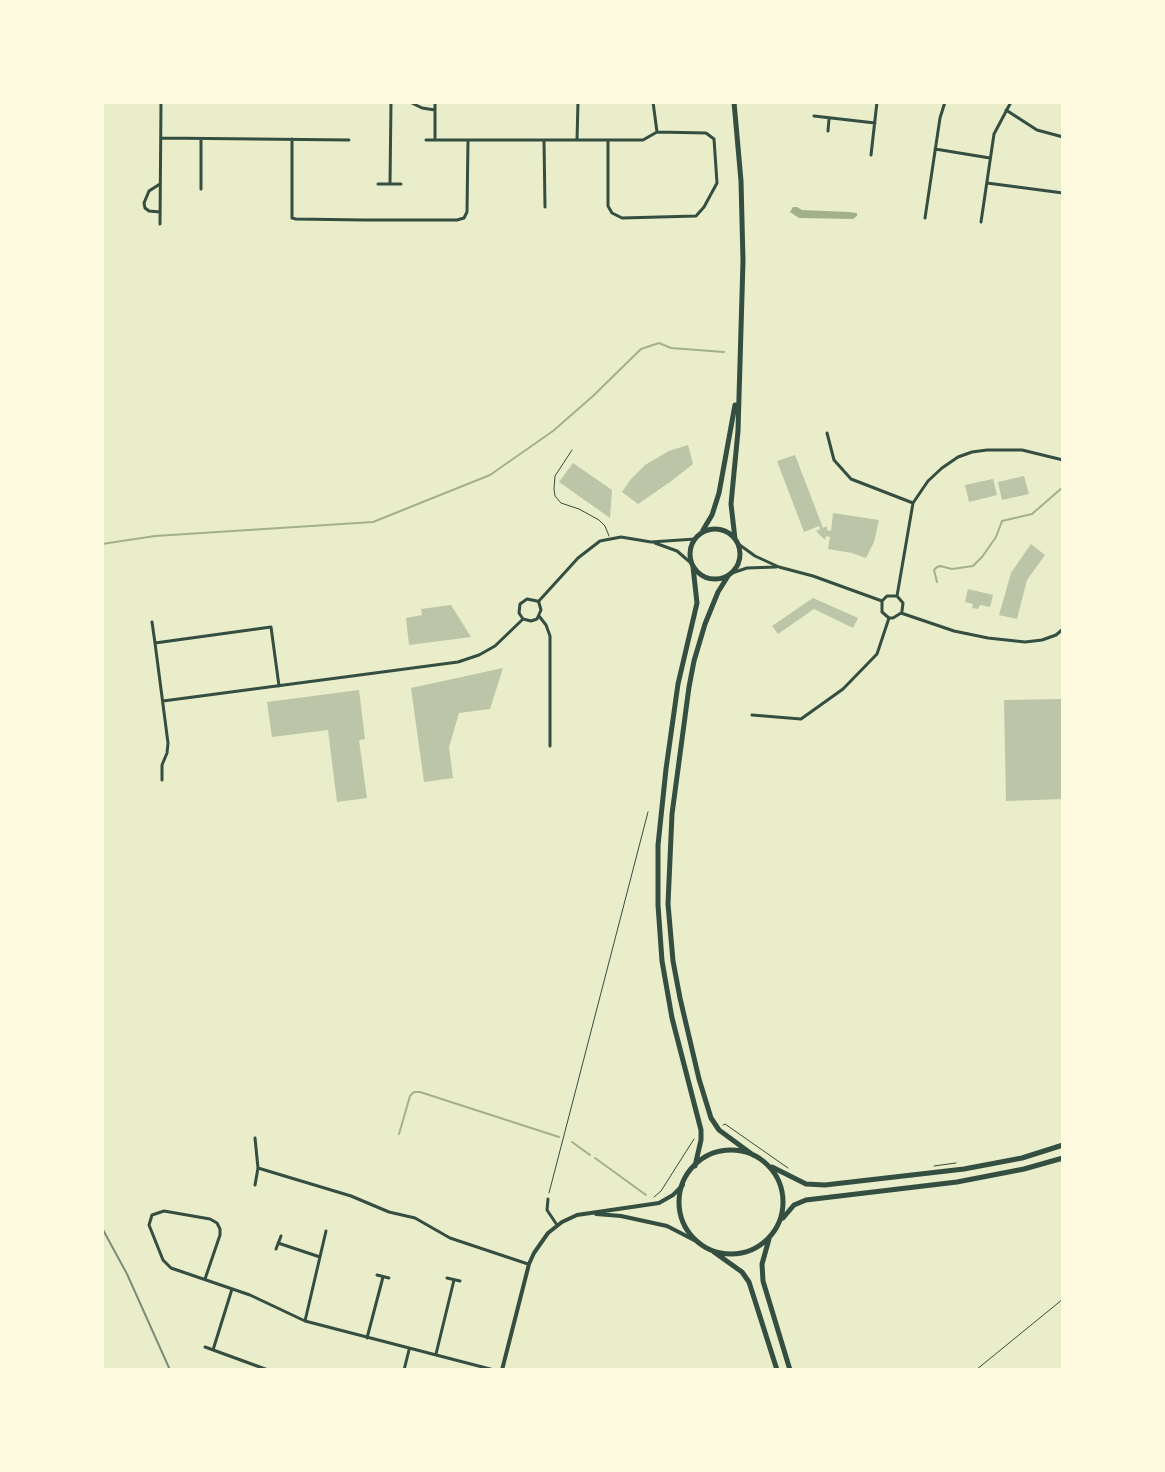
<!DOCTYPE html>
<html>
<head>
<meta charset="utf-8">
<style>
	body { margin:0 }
	#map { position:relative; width:1165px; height:1472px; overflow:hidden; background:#e9edc9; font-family:"Libre Baskerville",serif }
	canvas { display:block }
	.frame { position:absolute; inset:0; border:104px solid #fefae0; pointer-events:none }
</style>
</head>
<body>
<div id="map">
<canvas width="1165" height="1472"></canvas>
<div class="frame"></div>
</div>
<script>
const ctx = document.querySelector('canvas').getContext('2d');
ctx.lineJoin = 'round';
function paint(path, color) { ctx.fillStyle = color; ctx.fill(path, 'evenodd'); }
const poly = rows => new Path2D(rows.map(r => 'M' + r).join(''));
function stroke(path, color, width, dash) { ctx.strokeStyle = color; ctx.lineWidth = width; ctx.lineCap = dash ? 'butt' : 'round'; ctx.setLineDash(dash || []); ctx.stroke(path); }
paint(poly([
	[793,207,797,207,802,210,849,212,857,213,857,216,853,219,799,218,790,212]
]), '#a3b18a');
stroke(poly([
	[102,544,155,536,373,522,490,475,553,431,593,396,641,349,659,343,671,348,724,352],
	[937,582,934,570,937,567,940,566,952,569,973,566,982,557,996,537,1002,521,1032,514,1063,487],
	[399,1134,410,1096,414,1092,420,1092,559,1137],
	[572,1142,590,1155],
	[595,1158,646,1195]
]), '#a3b18a', 2);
paint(poly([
	[688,445,693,464,670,482,638,504,622,492,631,479,645,465,669,451],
	[795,455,823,528,827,526,827,530,831,531,833,513,879,520,874,542,866,558,852,553,828,549,830,537,826,536,825,540,816,531,820,529,819,526,804,532,777,461],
	[573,463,612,490,610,518,559,482],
	[1024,476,1029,494,1002,500,998,482],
	[993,479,997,495,969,502,965,485],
	[1031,544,1045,555,1027,580,1017,619,999,615,1011,573],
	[968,589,993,595,990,607,980,605,978,609,972,608,973,604,965,602],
	[813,598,858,618,853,628,814,609,778,634,772,626],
	[451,605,471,637,409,645,406,618,422,615,421,609],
	[503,668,490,709,459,713,449,747,453,778,424,782,411,688],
	[359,690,365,739,359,740,367,798,337,802,328,730,272,737,267,702],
	[1063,699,1063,799,1006,801,1004,700]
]), '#bcc5a7');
stroke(poly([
	[723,1125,725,1124,788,1168],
	[934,1166,956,1163],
	[549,1193,648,812],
	[654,1197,661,1191,694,1139],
	[976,1370,1063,1299]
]), '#344e41', 1);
stroke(poly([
	[572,450,555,476,554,489,555,496,561,503,579,509,599,520,605,526,609,536]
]), '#344e41', 1);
stroke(poly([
	[410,102,422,108,435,110],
	[435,102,435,138],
	[1006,110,1037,130,1063,137],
	[814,116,875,123],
	[828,131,829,119],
	[161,138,349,140],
	[292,139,292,218,296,219,364,220,457,220,464,218,467,212,468,140],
	[426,140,643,140,657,132,653,102],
	[544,140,545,207],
	[577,140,578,102],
	[608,140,608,206,612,213,622,218,696,216,704,207,717,183,714,139,706,133,657,132],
	[935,149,990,158],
	[871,155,877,102],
	[987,183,1063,193],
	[160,184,149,191,144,203,145,208,149,211,160,212],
	[378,184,401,184],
	[390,184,391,102],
	[201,189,201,139],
	[925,218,940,118,945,102],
	[981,222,994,134,1011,102],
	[160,224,161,102],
	[827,433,834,460,851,479,913,503],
	[655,543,677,551,691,563],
	[737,543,755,556,779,567,813,576,882,601],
	[732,573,747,568,776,567],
	[897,596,913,503,928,481,942,468,958,457,972,452,987,450,1022,450,1063,460],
	[882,601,882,612,889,618,893,618,901,613,954,631,988,638,1025,642,1042,640,1056,635,1063,629],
	[882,601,887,596,897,596,903,603,902,611],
	[538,602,578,558,600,541,621,537,651,542,695,539],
	[539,616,546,625,550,636,550,746],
	[523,619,519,613,520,604,527,599,537,601],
	[523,619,531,621,537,619,541,610,539,603],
	[152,622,155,643],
	[163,701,458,662,479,655,495,646,523,619],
	[752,715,801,719,843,689,877,654,889,618],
	[162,780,162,765,167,753,168,743,155,643,271,627,279,686],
	[258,1168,351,1196,389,1212,415,1218,450,1238,528,1264],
	[255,1185,258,1168,255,1138],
	[548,1199,547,1210,557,1225],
	[278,1243,320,1257],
	[276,1249,281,1236],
	[377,1275,389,1278],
	[447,1278,460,1281],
	[205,1279,220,1235,220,1229,217,1223,210,1219,164,1211,152,1215,149,1225,163,1260,171,1268,250,1295,305,1321,494,1370],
	[305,1321,326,1231],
	[367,1338,383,1277],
	[205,1347,268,1370],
	[213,1350,232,1289],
	[436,1354,454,1280],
	[404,1370,409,1350]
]), '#344e41', 3);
stroke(poly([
	[596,1214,621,1216,667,1226,700,1243],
	[502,1370,529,1264,534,1253,548,1233,562,1222,577,1215,659,1203,673,1195,683,1185]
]), '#344e41', 4);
stroke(poly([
	[734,102,741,181,743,261,738,431,731,504,735,539],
	'690 554a25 25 0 1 1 50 0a25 25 0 1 1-50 0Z',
	[703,530,712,515,719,493,735,405],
	[693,567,697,603,678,684,666,769,658,845,658,905,662,961,672,1018,701,1130,701,1140,695,1166],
	[728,576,718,592,705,624,694,661,689,687,672,814,668,904,673,961,680,998,699,1079,711,1118,719,1130,753,1155],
	'679 1202a52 52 0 1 1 104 0a52 52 0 1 1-104 0Z',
	[772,1167,806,1184,825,1185,964,1169,1022,1158,1063,1145],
	[783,1218,794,1205,806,1200,957,1182,1024,1169,1063,1158],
	[769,1239,762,1264,763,1281,790,1370],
	[714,1252,742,1272,749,1282,777,1370]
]), '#344e41', 5);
stroke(poly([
	[102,1228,127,1274,170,1370]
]), '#7c8e77', 2);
</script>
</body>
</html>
